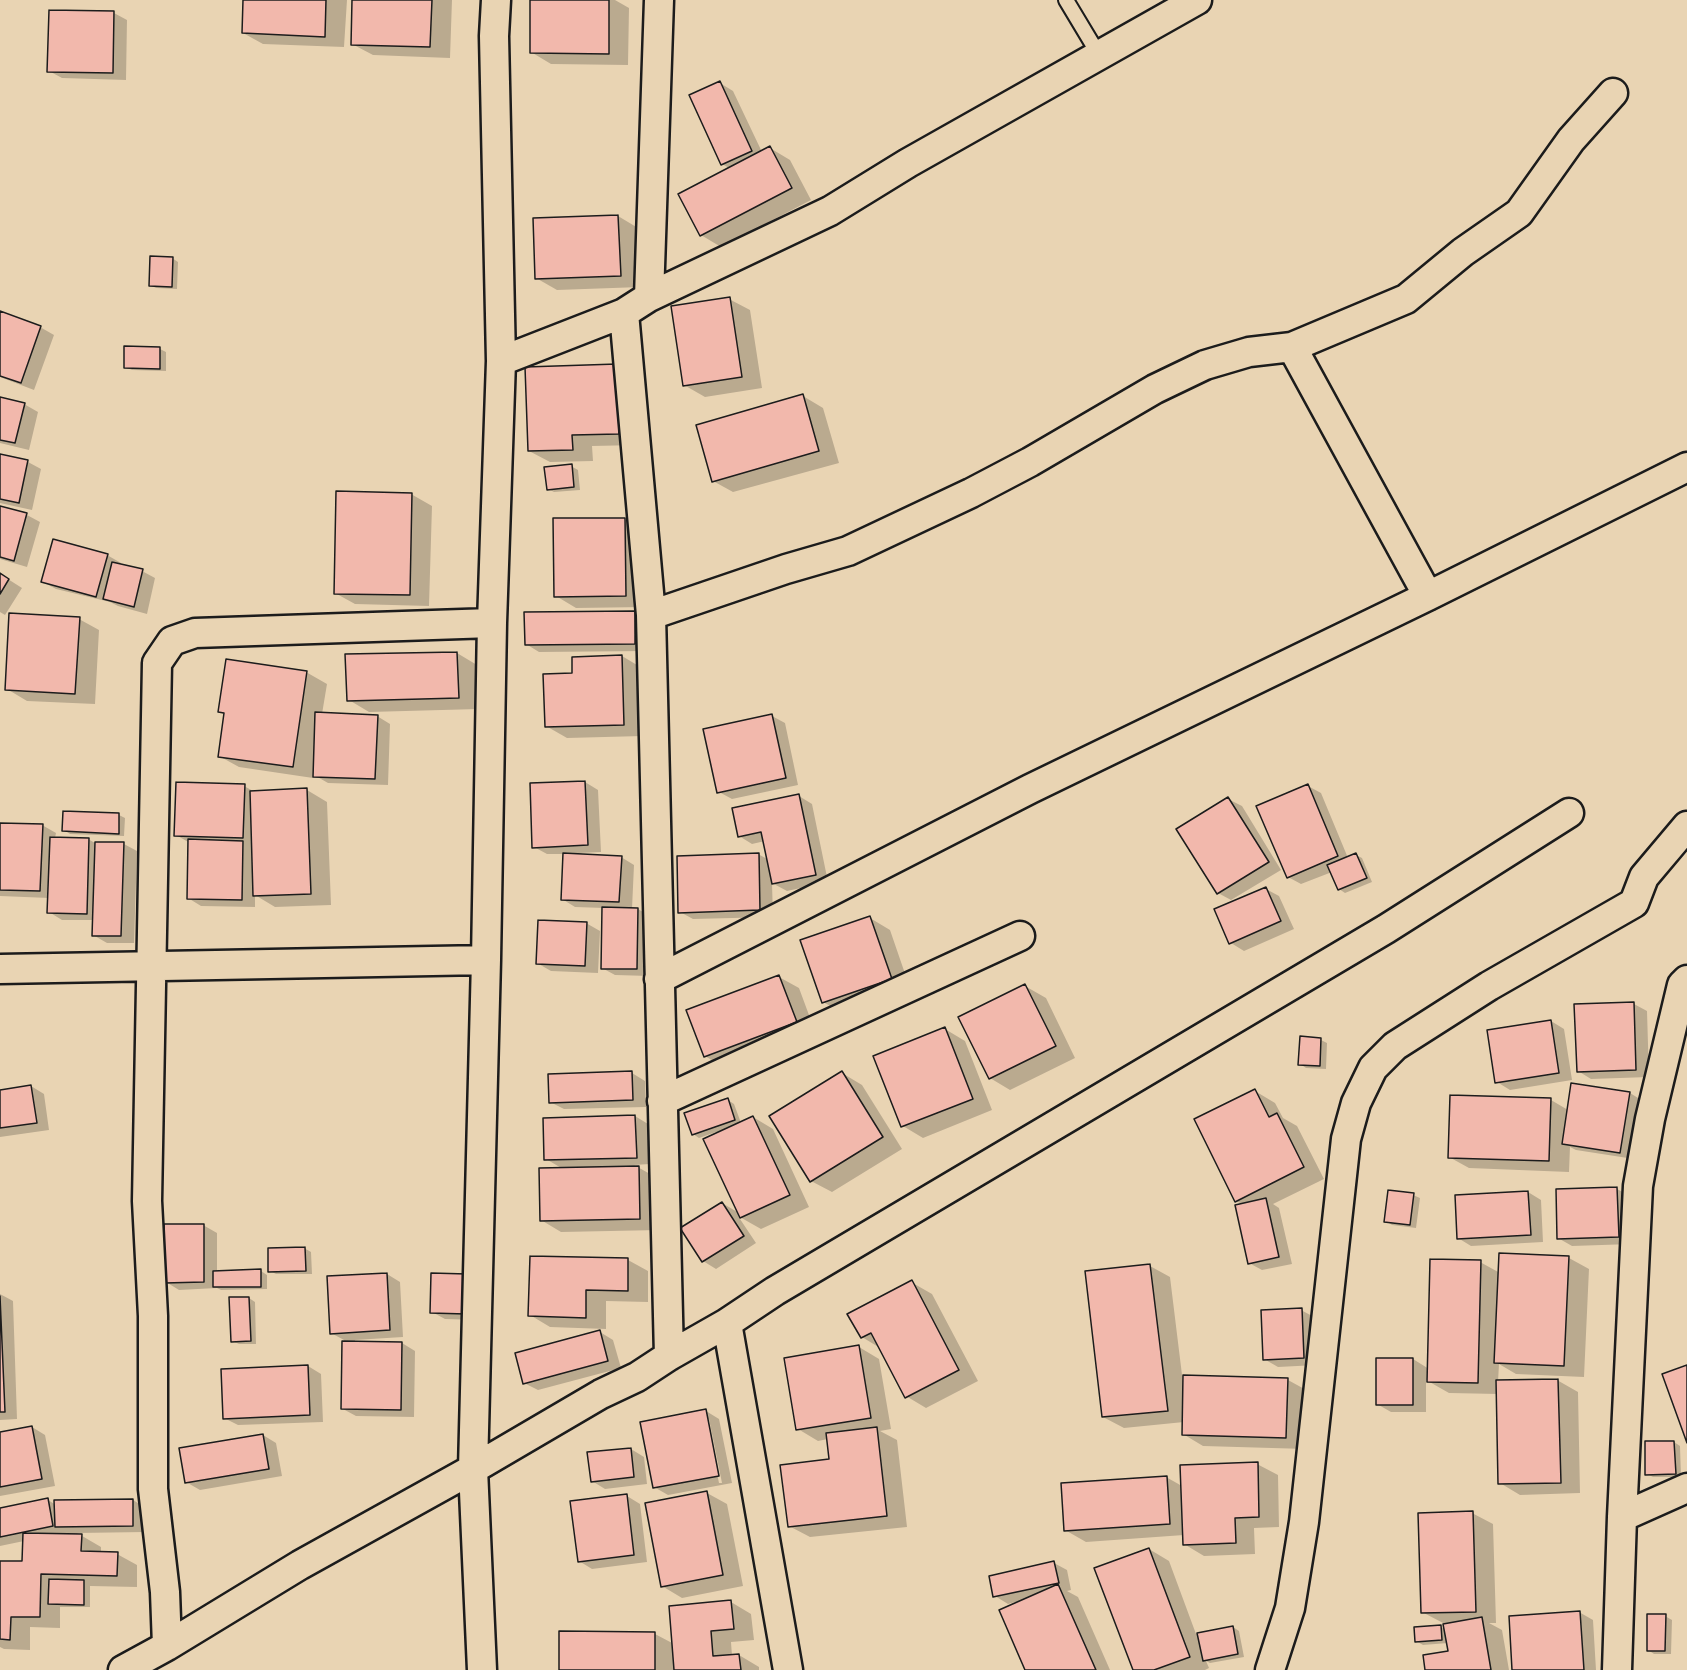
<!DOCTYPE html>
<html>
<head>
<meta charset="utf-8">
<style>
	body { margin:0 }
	canvas { display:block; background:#e9d4b3 }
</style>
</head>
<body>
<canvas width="1687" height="1670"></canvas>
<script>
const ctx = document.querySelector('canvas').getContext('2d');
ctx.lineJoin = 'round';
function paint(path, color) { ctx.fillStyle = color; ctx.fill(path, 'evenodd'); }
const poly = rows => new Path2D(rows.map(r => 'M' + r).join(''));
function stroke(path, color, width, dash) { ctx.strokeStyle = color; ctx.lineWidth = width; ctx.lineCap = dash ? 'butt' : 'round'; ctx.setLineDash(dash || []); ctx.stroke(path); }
paint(poly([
	[245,0,347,0,344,47,263,44,243,33],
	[354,0,452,0,450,58,373,55,352,44],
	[532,0,615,0,629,8,628,65,551,64,531,52],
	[114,13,127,20,126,80,62,78,49,71],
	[720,83,733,91,762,152,770,148,790,160,811,200,721,247,701,235,731,169,722,164],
	[618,216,638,228,641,287,557,290,536,278],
	[172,258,178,262,177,289,156,288,150,285],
	[729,299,750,310,762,388,705,397,684,385],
	[0,313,40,327,54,335,34,390,0,377],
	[160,349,166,352,166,371,132,370,125,367],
	[617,366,639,445,592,446,593,461,550,462,529,451],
	[803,396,823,408,839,463,733,492,713,481],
	[0,399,24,404,38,412,29,450,0,443],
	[0,455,28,462,41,469,32,510,0,503],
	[571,466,578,470,580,490,554,492,548,489],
	[411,494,432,506,429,606,355,604,335,593],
	[0,507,27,515,40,522,27,567,0,559],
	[624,519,645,531,646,607,576,608,556,596],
	[107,555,121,563,120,565,142,571,155,578,147,614,118,606,110,602,56,589,43,582],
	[0,574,22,588,5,615,0,612],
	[635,613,648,621,648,651,539,652,526,644],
	[79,619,99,630,95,704,27,701,7,689],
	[457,653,477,665,479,709,369,712,349,700],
	[622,656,642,668,643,736,567,738,546,726,574,675],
	[306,672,327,684,322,714,377,716,390,724,388,785,328,783,314,775,313,778,239,767,219,756,225,715,220,712],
	[772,716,785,723,798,785,732,799,719,792],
	[585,782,598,790,601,852,579,853,579,856,621,857,634,865,632,909,638,909,651,917,649,976,615,975,602,968,604,908,575,907,562,899,564,854,547,854,534,847],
	[244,786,255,792,307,790,327,802,331,905,275,907,255,895,255,907,201,906,188,898,190,843,176,835],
	[1308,786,1321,793,1348,858,1356,855,1362,858,1372,882,1345,893,1339,889,1332,872,1301,884,1288,877],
	[799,796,812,804,828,882,787,891,772,883,773,917,693,919,680,912,758,854,769,860,765,841,752,844,739,836],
	[1228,799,1242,806,1281,870,1231,900,1218,893],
	[119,815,125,818,124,836,70,834,64,830],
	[0,824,42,825,56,833,55,838,88,839,95,843,124,844,137,851,134,943,107,943,93,935,94,920,62,920,49,912,49,898,0,896],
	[1266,889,1279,896,1294,929,1244,951,1231,943],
	[870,918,890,930,911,991,843,1013,823,1002],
	[586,923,600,931,598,973,551,971,537,963],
	[779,977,799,988,816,1034,725,1068,705,1056],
	[1025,986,1046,998,1075,1058,1010,1090,990,1078],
	[1634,1004,1647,1011,1649,1077,1591,1079,1578,1071],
	[1551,1021,1564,1029,1572,1080,1510,1090,1497,1082],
	[945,1029,965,1041,992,1110,923,1138,903,1126],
	[1321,1040,1327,1043,1326,1069,1306,1068,1300,1064],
	[632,1073,645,1081,646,1107,564,1109,550,1102],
	[842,1073,862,1085,902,1149,832,1192,811,1181],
	[31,1086,44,1094,49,1130,0,1137,0,1091],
	[1255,1091,1275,1103,1283,1118,1297,1126,1324,1179,1273,1204,1279,1208,1292,1264,1262,1270,1249,1263,1244,1205,1236,1201],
	[1630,1093,1643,1101,1634,1159,1576,1150,1570,1147,1569,1172,1469,1168,1449,1157,1451,1096,1551,1100,1568,1110],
	[728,1100,734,1104,741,1123,753,1117,773,1129,809,1207,761,1229,738,1216,756,1243,716,1269,703,1261,722,1203,739,1213,716,1132,699,1138,693,1134],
	[635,1116,648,1124,650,1164,634,1165,659,1179,660,1230,561,1232,541,1220,563,1169,546,1159,545,1119],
	[1617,1189,1630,1196,1632,1244,1572,1246,1558,1238],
	[1528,1192,1541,1200,1543,1242,1471,1246,1458,1238],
	[1413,1195,1420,1198,1416,1228,1392,1225,1386,1221],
	[203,1225,217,1233,217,1272,261,1271,267,1275,267,1289,221,1290,217,1288,179,1290,166,1282],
	[304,1248,311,1252,312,1274,276,1274,270,1271],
	[531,1258,628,1260,648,1271,648,1302,606,1301,606,1329,550,1327,530,1315],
	[1569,1258,1589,1269,1584,1377,1516,1374,1499,1364,1498,1382,1557,1380,1578,1392,1580,1493,1520,1495,1500,1483,1498,1394,1449,1393,1426,1380,1426,1412,1391,1412,1377,1404,1413,1359,1429,1369,1480,1262,1500,1273],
	[1150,1266,1170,1277,1183,1383,1288,1380,1308,1391,1306,1449,1203,1446,1183,1434,1184,1422,1124,1428,1103,1417,1087,1272],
	[387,1274,400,1282,403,1337,355,1340,355,1342,402,1343,415,1351,414,1417,356,1416,343,1409,344,1340,331,1333],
	[466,1276,479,1320,445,1319,432,1312],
	[911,1282,932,1294,978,1381,926,1408,906,1396,880,1348,862,1337],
	[0,1294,13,1301,17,1419,0,1420],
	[249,1298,255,1302,256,1344,239,1344,232,1341],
	[1301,1310,1314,1317,1317,1365,1278,1367,1264,1359],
	[600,1332,613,1340,621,1368,538,1390,524,1383],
	[859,1347,879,1359,891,1429,880,1431,897,1440,907,1527,810,1537,789,1526,831,1461,828,1439,818,1441,798,1429],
	[308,1366,321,1374,323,1422,238,1425,224,1418],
	[706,1411,719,1419,732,1483,668,1495,654,1487],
	[706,1419,709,1419,722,1483,719,1483],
	[32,1427,45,1435,55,1486,0,1496,0,1433],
	[263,1435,276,1443,282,1476,200,1490,186,1482],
	[1674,1442,1680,1446,1681,1477,1653,1477,1647,1474,1646,1443],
	[631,1449,644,1457,647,1484,605,1489,592,1481],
	[1257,1464,1278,1475,1279,1527,1254,1528,1255,1554,1204,1556,1184,1544,1184,1535,1086,1542,1065,1530,1166,1477,1182,1486],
	[707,1493,727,1504,743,1586,682,1598,662,1586],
	[627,1496,640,1504,647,1562,592,1569,579,1561],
	[48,1500,56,1505,133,1500,146,1508,146,1532,77,1533,101,1547,101,1553,117,1554,137,1565,137,1587,90,1586,90,1607,60,1607,60,1628,30,1627,30,1650,4,1649,0,1647,0,1562,24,1563,24,1541,0,1546,0,1510],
	[1472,1513,1493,1524,1496,1623,1489,1623,1502,1630,1509,1670,1427,1670,1450,1652,1448,1643,1423,1645,1416,1641,1441,1627,1446,1630,1445,1624,1422,1612],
	[1149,1549,1169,1561,1196,1634,1233,1627,1239,1631,1244,1657,1210,1663,1206,1661,1209,1668,1205,1670,1134,1670],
	[1054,1563,1067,1570,1071,1590,1067,1591,1078,1597,1110,1670,1027,1670,1015,1602,1008,1604,995,1596],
	[731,1602,751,1614,754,1640,731,1642,732,1656,739,1655,759,1667,759,1670,561,1670,655,1634,674,1644],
	[1579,1612,1593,1620,1596,1670,1514,1670],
	[1665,1616,1672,1620,1671,1654,1654,1654,1648,1650]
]), '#0003');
const building = poly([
	[243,0,326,0,325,37,242,33,243,0],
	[352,0,432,0,430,47,351,45,352,0],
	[530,0,609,0,609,54,530,53,530,0],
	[49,10,114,11,113,73,47,72,49,10],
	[720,81,752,151,721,165,689,95,720,81],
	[770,146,792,188,700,236,678,194,770,146],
	[618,215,621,276,535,279,533,218,618,215],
	[150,256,173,257,172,287,149,286,150,256],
	[730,297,742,377,683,386,671,306,730,297],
	[0,311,41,326,21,383,0,376,0,311],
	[124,346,160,347,160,369,124,368,124,346],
	[617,364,619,434,572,435,573,450,528,451,525,367,617,364],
	[803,394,819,451,712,482,696,425,803,394],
	[0,397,25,403,15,443,0,440,0,397],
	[0,454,28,460,19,503,0,499,0,454],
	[572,464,574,487,547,490,544,467,572,464],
	[336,491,412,493,410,595,334,594,336,491],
	[0,506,27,513,14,561,0,557,0,506],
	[553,518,625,518,626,596,554,597,553,518],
	[53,539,108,554,96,597,41,582,53,539],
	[112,562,143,569,134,607,103,599,112,562],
	[0,573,9,579,0,594,0,573],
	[635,611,635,644,525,645,524,612,635,611],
	[9,613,80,617,75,694,5,690,9,613],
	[457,652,459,698,347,701,345,654,457,652],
	[622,655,624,725,545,727,543,674,572,673,572,657,622,655],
	[226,659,307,671,293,767,218,757,224,713,218,712,226,659],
	[315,712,378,715,375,779,313,777,315,712],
	[772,714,786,778,717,793,703,729,772,714],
	[585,781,588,845,532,848,530,783,585,781],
	[176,782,245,784,243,838,174,836,176,782],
	[1308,784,1338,856,1287,878,1256,806,1308,784],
	[307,788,311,894,253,896,250,791,307,788],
	[799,794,816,875,772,884,761,832,738,837,732,808,799,794],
	[1228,797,1269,862,1217,894,1176,829,1228,797],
	[63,811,119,813,119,834,62,831,63,811],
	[0,823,43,824,40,891,0,890,0,823],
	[50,837,89,838,87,914,47,913,50,837],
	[188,839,243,841,242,900,187,899,188,839],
	[95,842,124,842,121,936,92,936,95,842],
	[563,853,622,856,619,902,561,900,563,853],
	[759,853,760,910,678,913,677,856,759,853],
	[1356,853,1367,878,1338,890,1327,865,1356,853],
	[1266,887,1281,921,1229,944,1214,909,1266,887],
	[602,907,638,908,637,969,601,969,602,907],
	[870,916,892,979,822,1003,800,940,870,916],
	[538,920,587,922,585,966,536,964,538,920],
	[779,975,797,1022,704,1057,686,1010,779,975],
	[1025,984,1056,1046,989,1079,958,1017,1025,984],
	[1634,1002,1636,1070,1577,1072,1574,1004,1634,1002],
	[1551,1020,1559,1073,1495,1083,1487,1030,1551,1020],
	[945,1027,973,1099,901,1127,873,1056,945,1027],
	[1300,1036,1321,1038,1320,1066,1298,1065,1300,1036],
	[632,1071,633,1100,549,1103,548,1074,632,1071],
	[842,1071,883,1137,810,1182,769,1116,842,1071],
	[1571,1083,1630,1092,1620,1153,1562,1144,1571,1083],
	[31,1085,37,1123,0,1128,0,1090,31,1085],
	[1255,1089,1269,1117,1277,1113,1304,1167,1235,1202,1194,1119,1255,1089],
	[1450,1095,1551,1098,1549,1161,1448,1158,1450,1095],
	[728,1098,735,1120,692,1135,684,1113,728,1098],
	[635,1115,637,1158,544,1160,543,1118,635,1115],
	[753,1116,790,1195,740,1218,703,1139,753,1116],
	[639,1166,640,1219,540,1221,539,1168,639,1166],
	[1617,1187,1619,1237,1557,1239,1556,1189,1617,1187],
	[1388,1190,1414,1193,1410,1225,1384,1222,1388,1190],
	[1528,1191,1531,1235,1457,1239,1455,1195,1528,1191],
	[1266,1198,1279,1257,1248,1264,1235,1205,1266,1198],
	[722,1202,744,1236,702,1262,680,1228,722,1202],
	[164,1224,204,1224,204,1282,164,1283,164,1224],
	[305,1247,306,1271,268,1272,268,1248,305,1247],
	[1499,1253,1569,1256,1564,1366,1494,1363,1499,1253],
	[530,1256,628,1258,628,1291,586,1290,586,1318,528,1316,530,1256],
	[1430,1259,1481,1260,1478,1383,1427,1382,1430,1259],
	[1150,1264,1168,1411,1102,1417,1085,1271,1150,1264],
	[261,1269,261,1287,213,1287,213,1271,261,1269],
	[387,1273,390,1330,330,1334,327,1276,387,1273],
	[431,1273,467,1274,466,1314,430,1313,431,1273],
	[912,1280,959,1370,905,1398,871,1333,861,1338,847,1314,912,1280],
	[0,1296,5,1412,0,1412,0,1296],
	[229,1297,249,1297,251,1341,231,1342,229,1297],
	[1302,1308,1304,1358,1263,1360,1261,1310,1302,1308],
	[600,1330,608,1361,523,1384,515,1353,600,1330],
	[342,1341,402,1342,401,1410,341,1409,342,1341],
	[859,1345,871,1418,796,1430,784,1358,859,1345],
	[1376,1358,1413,1358,1413,1405,1376,1405,1376,1358],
	[308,1365,310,1415,223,1419,221,1369,308,1365],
	[1687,1365,1687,1443,1662,1374,1687,1365],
	[1183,1375,1288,1378,1286,1438,1182,1435,1183,1375],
	[1558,1379,1561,1483,1498,1484,1496,1380,1558,1379],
	[706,1409,719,1476,653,1488,640,1422,706,1409],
	[32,1426,42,1479,0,1487,0,1432,32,1426],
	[877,1427,887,1516,788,1527,780,1465,829,1459,826,1433,877,1427],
	[263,1434,269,1469,185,1483,179,1448,263,1434],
	[1645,1441,1674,1441,1676,1474,1645,1475,1645,1441],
	[631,1448,634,1477,591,1482,587,1452,631,1448],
	[1258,1462,1259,1517,1235,1518,1236,1543,1183,1545,1180,1465,1258,1462],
	[1167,1476,1170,1524,1064,1531,1061,1483,1167,1476],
	[707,1491,723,1575,661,1587,645,1503,707,1491],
	[627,1494,634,1555,578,1562,570,1501,627,1494],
	[48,1498,53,1526,0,1537,0,1508,48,1498],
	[133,1499,133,1526,55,1527,54,1500,133,1499],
	[1473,1511,1476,1612,1421,1613,1418,1513,1473,1511],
	[23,1533,82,1534,81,1551,118,1552,117,1576,41,1574,40,1617,11,1617,10,1640,0,1639,0,1561,22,1561,23,1533],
	[1149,1548,1190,1657,1154,1670,1133,1670,1094,1568,1149,1548],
	[1054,1561,1059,1583,993,1597,989,1576,1054,1561],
	[49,1579,84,1580,84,1605,48,1604,49,1579],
	[1058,1584,1096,1670,1025,1670,999,1610,1058,1584],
	[731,1600,734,1629,711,1631,713,1656,739,1654,741,1670,674,1670,669,1606,731,1600],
	[1580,1611,1584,1670,1512,1670,1509,1616,1580,1611],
	[1647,1614,1666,1614,1665,1651,1647,1651,1647,1614],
	[1482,1617,1491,1670,1425,1670,1423,1655,1448,1651,1443,1624,1482,1617],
	[1441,1625,1442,1640,1415,1642,1414,1627,1441,1625],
	[1233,1626,1238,1654,1203,1661,1197,1633,1233,1626],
	[559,1631,655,1632,655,1670,559,1670,559,1631]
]);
paint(building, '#f2b8ac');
stroke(building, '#1c1c1c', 1.5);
const service = poly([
	[1066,0,1099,55]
]);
const minor = poly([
	[649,297,659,0],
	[624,313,651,615,786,569,848,551,971,493,1030,462,1155,389,1205,365,1249,352,1292,347,1406,299,1463,252,1519,213,1571,140,1613,93],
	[1292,347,1428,596],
	[501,361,624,313,649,297,830,211,908,163,1197,0],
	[651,615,669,1356],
	[0,969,486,960],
	[659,979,1030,789,1428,596,1687,467],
	[662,1101,1020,936],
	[727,1323,788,1670],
	[1622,1517,1687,1488],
	[167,1646,165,1592,153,1489,153,1316,147,1201,157,663,172,641,195,633,492,623],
	[123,1670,167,1646,300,1565,473,1469,601,1394,637,1377,669,1356,727,1323,775,1291,1386,929,1569,813],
	[482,1670,473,1469,486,960,492,623,501,361,494,36,496,0],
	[1270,1670,1290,1608,1304,1522,1346,1139,1356,1103,1373,1068,1395,1046,1489,986,1634,903,1644,877,1687,826],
	[1617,1670,1622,1517,1638,1186,1650,1119,1682,985,1687,980]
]);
stroke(service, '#1c1c1c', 18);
stroke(minor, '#1c1c1c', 33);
stroke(service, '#e9d4b3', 14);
stroke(minor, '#e9d4b3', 28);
</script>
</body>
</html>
